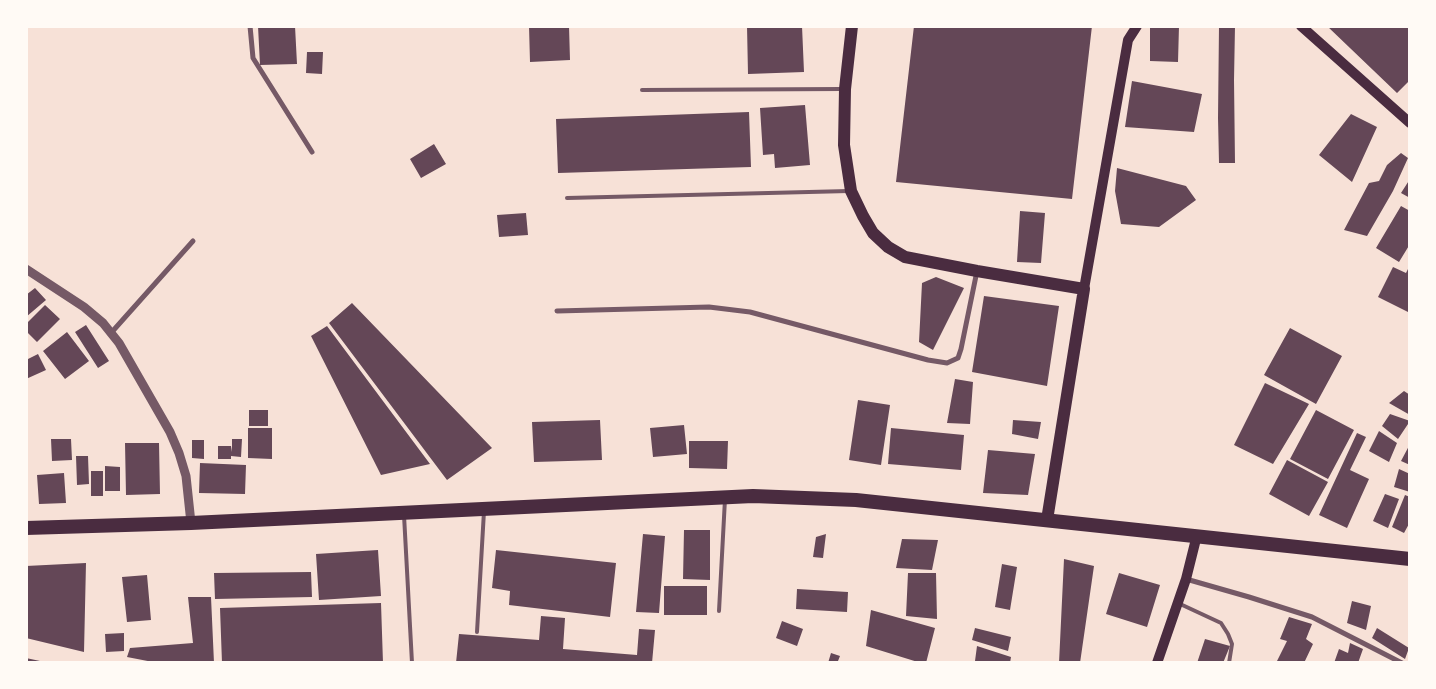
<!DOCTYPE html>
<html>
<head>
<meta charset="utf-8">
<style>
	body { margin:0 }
	#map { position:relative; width:1436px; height:689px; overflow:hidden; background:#f7e1d7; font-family:"Alegreya Sans",sans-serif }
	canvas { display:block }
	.frame { position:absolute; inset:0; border:28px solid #fffaf5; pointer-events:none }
</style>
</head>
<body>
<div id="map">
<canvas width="1436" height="689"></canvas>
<div class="frame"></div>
</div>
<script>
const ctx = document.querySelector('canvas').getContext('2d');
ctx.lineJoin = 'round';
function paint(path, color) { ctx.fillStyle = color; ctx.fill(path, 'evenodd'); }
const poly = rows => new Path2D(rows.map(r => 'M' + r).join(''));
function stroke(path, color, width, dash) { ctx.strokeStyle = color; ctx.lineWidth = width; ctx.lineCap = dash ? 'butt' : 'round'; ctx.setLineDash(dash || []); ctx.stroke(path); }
paint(poly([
	[258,26,295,26,297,64,260,65],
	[529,26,569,26,570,60,530,62],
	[747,26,802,26,804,72,748,74],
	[914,26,1092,26,1072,199,896,182],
	[1150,26,1179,26,1178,62,1150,61],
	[1219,26,1235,26,1234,80,1235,163,1219,163,1218,118],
	[1327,26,1410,26,1410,80,1397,93],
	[307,52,323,52,322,74,306,73],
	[1132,81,1202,94,1194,132,1125,127],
	[805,105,810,165,775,168,774,154,763,155,760,108],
	[749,112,751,167,558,173,556,119],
	[1351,114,1377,127,1352,182,1319,155],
	[434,144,446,164,421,178,410,159],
	[1401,153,1408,158,1393,191,1367,236,1344,230,1369,183,1379,181,1387,165],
	[1117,168,1186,186,1196,200,1159,227,1121,224,1115,191],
	[1410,179,1410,198,1401,193],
	[1401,206,1410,211,1410,244,1399,262,1376,248],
	[1020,211,1045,213,1041,263,1017,262],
	[526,213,528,235,499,237,497,215],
	[1410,265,1410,313,1378,297,1393,267,1406,273],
	[936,277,964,288,933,350,919,342,922,283],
	[35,288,46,300,26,317,26,295],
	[984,296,1059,306,1047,386,972,372],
	[352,303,492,448,447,480,329,323],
	[45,305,60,319,37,342,26,331,26,324],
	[86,325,109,361,98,368,75,332],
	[327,326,430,464,381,475,311,336],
	[1290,328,1342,356,1316,404,1264,375],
	[67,332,89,361,65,379,43,351],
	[38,354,46,370,26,379,26,360],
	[955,379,973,382,970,424,947,423],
	[1265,383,1309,404,1273,464,1234,445],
	[1404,391,1410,395,1410,415,1389,403],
	[858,400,890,405,881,465,849,460],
	[249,410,268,410,268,426,249,426],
	[1316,410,1354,430,1328,479,1290,459],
	[1390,414,1410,421,1398,439,1382,426],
	[600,420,602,460,534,462,532,422],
	[1013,420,1041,422,1038,439,1012,434],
	[684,425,687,454,653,457,650,428],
	[248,428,272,428,272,459,248,458],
	[891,428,964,435,961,470,888,464],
	[1379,431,1397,443,1389,462,1369,451],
	[1357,433,1366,437,1350,470,1369,479,1347,528,1319,515],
	[51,439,71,439,72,460,52,461],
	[232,439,242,439,241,457,231,456,231,459,218,459,218,446,231,446,232,452],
	[192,440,204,440,204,459,192,458],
	[689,441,728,441,727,469,689,468],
	[125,443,159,443,160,494,126,495],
	[1410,444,1410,465,1401,461],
	[988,450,1035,454,1028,495,983,493],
	[76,456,88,456,89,484,77,485],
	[1287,460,1328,482,1309,516,1269,494],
	[200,463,246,465,245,494,199,493],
	[105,466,120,467,120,491,105,491],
	[1399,469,1410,474,1410,492,1394,487],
	[91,471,103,471,103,496,91,496],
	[64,473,66,503,39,504,37,475],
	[1385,494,1399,499,1388,528,1373,521],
	[1405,495,1410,497,1410,522,1404,533,1392,527],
	[684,530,710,530,710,580,683,579],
	[643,534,665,536,659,613,636,612],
	[826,534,823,558,813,557,816,537],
	[902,539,938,540,932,570,896,568],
	[378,550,381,596,319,600,316,554],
	[496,550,616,563,610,617,509,605,510,591,492,588],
	[1064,559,1094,566,1080,663,1059,663],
	[86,563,84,652,26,638,26,566],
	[1002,564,1017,567,1010,610,995,607],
	[311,572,312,597,215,599,214,573],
	[908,573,936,573,937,619,906,616],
	[1119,573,1160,585,1147,627,1106,614],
	[147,575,151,620,127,622,122,577],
	[664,586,707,586,707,615,664,615],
	[797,589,848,592,847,612,796,609],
	[188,597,211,597,214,663,158,663,127,657,130,648,193,643],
	[1352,601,1371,606,1366,630,1347,623],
	[381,603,383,663,222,663,220,608],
	[871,610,935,628,926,663,921,663,866,646],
	[541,616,565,618,563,649,637,655,639,629,655,630,652,663,456,663,459,634,539,640],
	[1289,617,1312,624,1306,639,1313,644,1304,663,1276,663,1287,641,1280,639],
	[782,621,803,629,797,646,776,638],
	[975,628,1011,637,1008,651,972,640],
	[1377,628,1409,648,1405,659,1372,638],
	[124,633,124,651,106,652,105,634],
	[1205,639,1230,646,1223,663,1197,663],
	[1350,643,1363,649,1358,663,1334,663,1339,649,1348,653],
	[977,646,1011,657,1010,663,982,663,975,661],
	[831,653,840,656,838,661,844,663,828,663],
	[26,658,40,661,40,663,26,663]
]), '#644757');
stroke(poly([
	[642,90,842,89],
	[567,198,849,191],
	[404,515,412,663],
	[1178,603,1221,623,1228,634,1232,644,1229,663],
	[719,611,725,499],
	[477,632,484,511]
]), '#755966', 4);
stroke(poly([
	[250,26,253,58,312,152],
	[557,311,709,307,750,312,928,360,947,363,958,358,961,349,977,271],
	[111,333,193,241],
	[1186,579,1249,597,1312,617,1402,663]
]), '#755966', 5);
stroke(poly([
	[26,269,84,307,103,323,119,343,170,432,179,453,186,476,191,523]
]), '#755966', 9);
stroke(poly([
	[1301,26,1410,123],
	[1084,289,1128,40,1137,26],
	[1157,663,1186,579,1197,535]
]), '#4a2c40', 10);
stroke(poly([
	[852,26,845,89,844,145,851,191,863,216,873,233,888,247,905,257,977,271,1084,289,1047,520]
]), '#4a2c40', 12);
stroke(poly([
	[26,528,191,523,753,496,856,500,1410,559]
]), '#4a2c40', 14);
</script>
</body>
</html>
